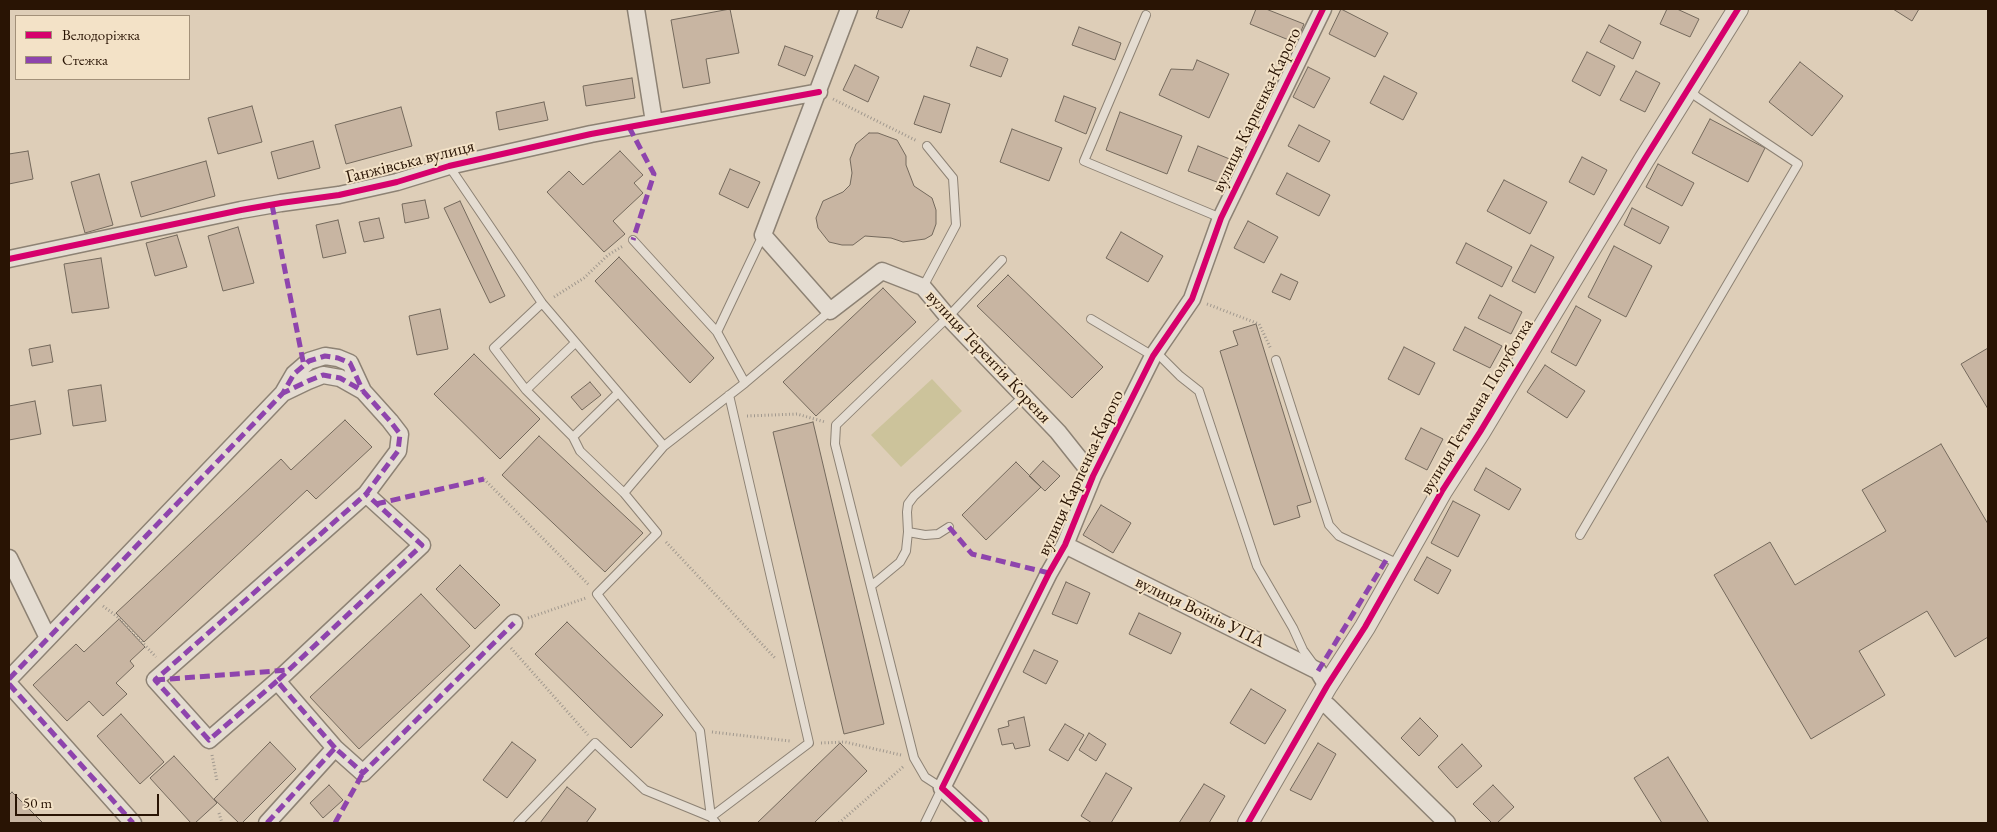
<!DOCTYPE html>
<html>
<head>
<meta charset="utf-8">
<style>
	body { margin:0 }
	#map { position:relative; width:1997px; height:832px; overflow:hidden; background:#deceb8; font-family:"EB Garamond",serif }
	canvas { display:block }
	.frame { position:absolute; inset:0; border:10px solid #291404; pointer-events:none }
	.legend { position:absolute; left:15px; top:15px; width:175px; height:65px; box-sizing:border-box; background:#f3e2c7; border:1px solid #a29079; margin:0; padding:6px 9px; list-style:none; font-size:15px; color:#291404 }
	.legend li { display:flex; align-items:center; gap:10px; height:25px }
	.legend b { width:25px; border:1px solid #a29079 }
	.scale { position:absolute; left:15px; top:794px; width:144px; height:22px; box-sizing:border-box; border:2px solid #291404; border-top:0; padding-left:6px; font-size:15px; line-height:18px; white-space:nowrap; color:#291404; -webkit-text-stroke:4px #f3e2c7; paint-order:stroke }
</style>
</head>
<body>
<div id="map">
<canvas width="1997" height="832"></canvas>
<div class="frame"></div>
<ul class="legend">
<li><b style="height:6px;background:#d6006c"></b>Велодоріжка</li>
<li><b style="height:6px;background:#8e44ad"></b>Стежка</li>
</ul>
<div class="scale">50 m</div>
</div>
<script>
const ctx = document.querySelector('canvas').getContext('2d');
ctx.lineJoin = 'round';
function paint(path, color) { ctx.fillStyle = color; ctx.fill(path, 'evenodd'); }
const poly = rows => new Path2D(rows.map(r => 'M' + r).join(''));
function stroke(path, color, width, dash) { ctx.strokeStyle = color; ctx.lineWidth = width; ctx.lineCap = dash ? 'butt' : 'round'; ctx.setLineDash(dash || []); ctx.stroke(path); }
function label(font, color, halo, rows, align = 'center') {
  ctx.font = font + ' "EB Garamond",serif'; ctx.lineWidth = 4; ctx.setLineDash([]); ctx.textBaseline = 'middle'; ctx.strokeStyle = halo; ctx.fillStyle = color; for (const [text, x, y, turn = 0] of rows) {
    ctx.save(); ctx.translate(x, y); ctx.rotate((+turn || 0) * Math.PI / 180); ctx.textAlign = isNaN(turn) ? turn : align; if (halo) ctx.strokeText(text, 0, 0); ctx.fillText(text, 0, 0); ctx.restore();
  }
}
paint(poly([
	[932,379,962,411,901,467,871,435]
]), '#ccc39b');
const building = poly([
	[730,9,739,53,706,59,710,83,683,88,671,20,730,9],
	[879,9,910,9,902,28,876,18,879,9],
	[1256,9,1266,9,1304,24,1296,43,1250,24,1256,9],
	[1341,9,1388,33,1375,57,1329,34,1341,9],
	[1667,9,1677,9,1699,19,1690,37,1660,24,1667,9],
	[1893,9,1919,9,1912,21,1893,9],
	[1609,25,1641,42,1633,59,1600,42,1609,25],
	[1079,27,1121,43,1115,60,1072,45,1079,27],
	[785,46,813,56,805,76,778,65,785,46],
	[977,47,1008,59,1001,77,970,66,977,47],
	[1587,52,1615,66,1600,96,1572,81,1587,52],
	[1197,60,1229,74,1209,118,1159,95,1171,69,1193,70,1197,60],
	[1800,62,1843,96,1812,136,1769,102,1800,62],
	[855,65,879,77,868,102,843,90,855,65],
	[1308,67,1330,78,1314,108,1293,97,1308,67],
	[1636,71,1660,83,1645,112,1620,100,1636,71],
	[1384,76,1417,93,1403,120,1370,103,1384,76],
	[632,78,635,98,586,106,583,86,632,78],
	[924,96,950,104,941,133,914,124,924,96],
	[1064,96,1096,108,1086,134,1055,121,1064,96],
	[544,102,548,120,499,130,496,112,544,102],
	[252,106,262,142,218,154,208,118,252,106],
	[401,107,412,146,346,164,335,125,401,107],
	[1120,112,1182,136,1167,174,1106,150,1120,112],
	[1710,119,1765,148,1748,182,1692,153,1710,119],
	[1299,125,1330,141,1319,162,1288,146,1299,125],
	[1012,129,1062,148,1049,181,1000,162,1012,129],
	[869,133,878,133,897,140,906,156,906,165,914,186,932,198,936,210,936,224,932,235,925,239,903,242,891,238,865,236,853,245,842,245,829,242,818,228,816,218,823,201,843,192,850,185,852,173,850,159,856,144,869,133],
	[313,141,320,168,278,179,271,152,313,141],
	[1198,146,1232,160,1222,184,1188,171,1198,146],
	[28,151,33,179,9,184,9,154,28,151],
	[620,151,643,175,634,183,643,193,613,221,625,234,604,252,547,192,569,171,583,185,620,151],
	[1582,157,1607,170,1594,195,1569,182,1582,157],
	[206,161,215,196,141,217,131,182,206,161],
	[1658,164,1694,183,1682,206,1646,187,1658,164],
	[730,169,760,182,748,208,719,194,730,169],
	[1287,173,1330,195,1319,216,1276,194,1287,173],
	[99,174,113,225,85,233,71,182,99,174],
	[1504,180,1547,202,1530,234,1487,211,1504,180],
	[425,200,429,218,405,223,402,204,425,200],
	[460,201,505,296,490,303,444,208,460,201],
	[1632,208,1669,227,1660,244,1624,225,1632,208],
	[379,218,384,238,364,242,359,222,379,218],
	[338,220,346,253,323,258,316,225,338,220],
	[1248,221,1278,237,1264,263,1234,248,1248,221],
	[238,227,254,283,223,291,208,236,238,227],
	[1121,232,1163,256,1148,282,1106,258,1121,232],
	[177,235,187,267,155,276,146,243,177,235],
	[1466,243,1512,267,1502,287,1456,263,1466,243],
	[1531,245,1554,257,1535,293,1512,281,1531,245],
	[1614,246,1652,266,1626,317,1588,297,1614,246],
	[619,257,714,358,690,383,595,281,619,257],
	[101,258,109,308,72,313,64,264,101,258],
	[1281,274,1298,282,1290,300,1272,292,1281,274],
	[1008,275,1103,367,1072,398,977,306,1008,275],
	[883,288,916,322,816,416,783,382,883,288],
	[1490,295,1522,312,1511,334,1478,318,1490,295],
	[1576,306,1601,320,1576,366,1551,352,1576,306],
	[440,309,448,349,417,355,409,316,440,309],
	[1256,324,1311,502,1297,506,1300,517,1274,525,1220,351,1238,345,1233,331,1256,324],
	[1465,327,1502,346,1490,368,1453,350,1465,327],
	[50,345,53,362,32,366,29,349,50,345],
	[1404,347,1435,363,1419,395,1388,379,1404,347],
	[1988,348,1988,409,1961,364,1988,348],
	[474,354,540,419,500,459,434,394,474,354],
	[1545,365,1585,391,1567,418,1527,392,1545,365],
	[590,382,601,395,582,410,571,397,590,382],
	[101,385,106,421,73,426,68,390,101,385],
	[35,401,41,434,9,440,9,406,35,401],
	[345,420,372,447,316,499,307,490,144,642,116,613,281,459,291,470,345,420],
	[813,422,884,724,844,734,773,432,813,422],
	[1421,428,1443,439,1427,470,1405,459,1421,428],
	[539,436,643,533,605,572,502,475,539,436],
	[1941,444,1988,524,1988,637,1955,657,1927,611,1859,651,1885,695,1811,739,1714,575,1770,542,1795,585,1886,531,1862,490,1941,444],
	[1043,461,1060,476,1045,491,1029,476,1043,461],
	[1016,462,1041,487,986,540,962,515,1016,462],
	[1486,468,1521,489,1509,510,1474,490,1486,468],
	[1453,501,1480,515,1458,557,1431,543,1453,501],
	[1101,505,1131,523,1113,553,1083,535,1101,505],
	[1427,557,1451,570,1438,594,1414,580,1427,557],
	[460,565,500,605,475,629,436,589,460,565],
	[1066,582,1090,593,1077,624,1052,614,1066,582],
	[421,594,470,646,359,749,310,697,421,594],
	[1139,613,1181,633,1171,654,1129,634,1139,613],
	[119,619,145,647,130,661,134,666,116,683,127,694,103,716,89,701,67,721,33,685,76,644,84,652,119,619],
	[567,622,663,715,631,748,535,654,567,622],
	[1034,650,1058,661,1046,684,1023,672,1034,650],
	[1251,689,1286,710,1265,744,1230,723,1251,689],
	[121,714,164,762,140,784,97,736,121,714],
	[1024,717,1030,746,1015,749,1013,743,1002,745,998,729,1009,726,1008,721,1024,717],
	[1420,718,1438,736,1419,756,1401,738,1420,718],
	[1065,724,1084,735,1068,761,1049,750,1065,724],
	[1089,733,1106,744,1096,761,1079,750,1089,733],
	[270,742,296,769,242,823,239,823,214,799,270,742],
	[512,742,536,760,507,798,483,780,512,742],
	[840,743,867,771,814,823,757,823,840,743],
	[1318,743,1336,754,1311,800,1290,790,1318,743],
	[1462,744,1482,766,1457,788,1438,767,1462,744],
	[174,756,217,803,195,823,191,823,150,778,174,756],
	[1668,757,1709,823,1662,823,1634,778,1668,757],
	[1106,773,1132,788,1111,823,1092,823,1081,816,1106,773],
	[1204,784,1225,796,1209,823,1179,823,1204,784],
	[329,785,343,800,323,818,310,803,329,785],
	[1493,785,1514,807,1497,823,1492,823,1473,804,1493,785],
	[567,787,596,809,586,823,540,823,567,787],
	[12,792,43,823,9,823,9,795,12,792]
]);
paint(building, '#c8b5a2');
stroke(building, '#74695c', 1);
const service = poly([
	[1146,15,1084,161,1221,218],
	[449,166,542,303,664,446,745,383,830,311],
	[633,240,717,332],
	[923,287,956,225,953,178,927,146],
	[542,303,494,348,526,390,573,437,580,451,624,493,657,533,597,594,700,731,711,817],
	[1091,319,1153,356],
	[1155,351,1180,376,1199,391,1257,566,1293,628,1303,650,1314,665],
	[1276,360,1329,525,1339,536,1399,564],
	[745,383,717,332,763,235],
	[526,390,575,343],
	[573,437,618,393],
	[624,493,664,446],
	[908,532,925,535,938,534,949,527],
	[1580,535,1798,164,1697,97,1689,89],
	[871,586,900,562,906,551,908,532,907,512,908,504,914,496,1023,397],
	[711,817,809,743,729,395],
	[518,823,595,743,645,790,711,817,716,823],
	[925,823,942,788,925,777,914,758,835,444,836,425,948,317,1002,260]
]);
const minor = poly([
	[636,9,654,122],
	[849,9,763,235,830,311,882,271,923,287,948,317,1058,432,1093,476],
	[9,259,241,210,281,203,339,195,397,182,449,166,591,134,819,92],
	[1065,545,1318,671,1327,686],
	[9,558,48,638],
	[9,679,283,393,294,374,309,361,325,356,338,358,350,363,363,391],
	[277,681,209,740,155,680,366,494,398,451,400,434,390,421,363,391,340,378,323,375,308,381,283,393],
	[9,684,133,823],
	[1318,702,1328,706,1447,823],
	[335,748,277,681,422,545,366,494],
	[267,823,335,748,363,773,514,623],
	[980,823,942,788,1049,573,1065,545,1093,476,1153,356,1192,299,1221,218,1323,9]
]);
const tertiary = poly([
	[1248,823,1327,686,1365,627,1442,491,1480,432,1644,160,1738,9]
]);
stroke(service, '#8d8274', 10);
stroke(minor, '#8d8274', 19);
stroke(tertiary, '#8d8274', 22);
stroke(poly([
	[833,99,917,141],
	[554,297,584,278,608,255,623,246],
	[1207,304,1259,324,1271,349],
	[747,416,797,414,825,422],
	[484,479,589,585],
	[666,542,775,658],
	[103,606,119,618,156,657],
	[528,618,586,598],
	[511,648,588,735],
	[712,732,790,741],
	[821,743,845,742,901,755],
	[212,755,217,781],
	[219,813,222,823],
	[839,823,904,766]
]), '#a0988e', 3, [1, 2.5]);
stroke(service, '#e4dcd1', 8);
stroke(minor, '#e4dcd1', 16);
stroke(tertiary, '#e4dcd1', 20);
stroke(poly([
	[629,127,654,174,633,240],
	[272,205,304,366],
	[376,504,484,479],
	[949,527,972,554,1049,573],
	[1318,671,1388,557],
	[9,679,283,393,294,374,309,361,325,356,338,358,350,363,363,391],
	[155,680,289,670],
	[277,681,209,740,155,680,366,494,398,451,400,434,390,421,363,391,340,378,323,375,308,381,283,393],
	[9,684,133,823],
	[335,748,277,681,422,545,366,494],
	[267,823,335,748,363,773,514,623],
	[335,823,363,773]
]), '#8e44ad', 5, [10, 5]);
stroke(poly([
	[9,259,241,210,281,203,339,195,397,182,449,166,591,134,819,92],
	[980,823,942,788,1049,573,1065,545,1093,476,1153,356,1192,299,1221,218,1323,9],
	[1248,823,1327,686,1365,627,1442,491,1480,432,1644,160,1738,9]
]), '#d6006c', 6);
label('18px', '#291404', '#f3e2c7', [
	["вулиця Карпенка-Карого",1257,110,-64],
	["Ганжівська вулиця",410,162,-14],
	["вулиця Терентія Кореня",988,357,47],
	["вулиця Гетьмана Полуботка",1477,407,-59],
	["вулиця Карпенка-Карого",1081,473,-65],
	["вулиця Воїнів УПА",1200,612,26]
]);
</script>
</body>
</html>
